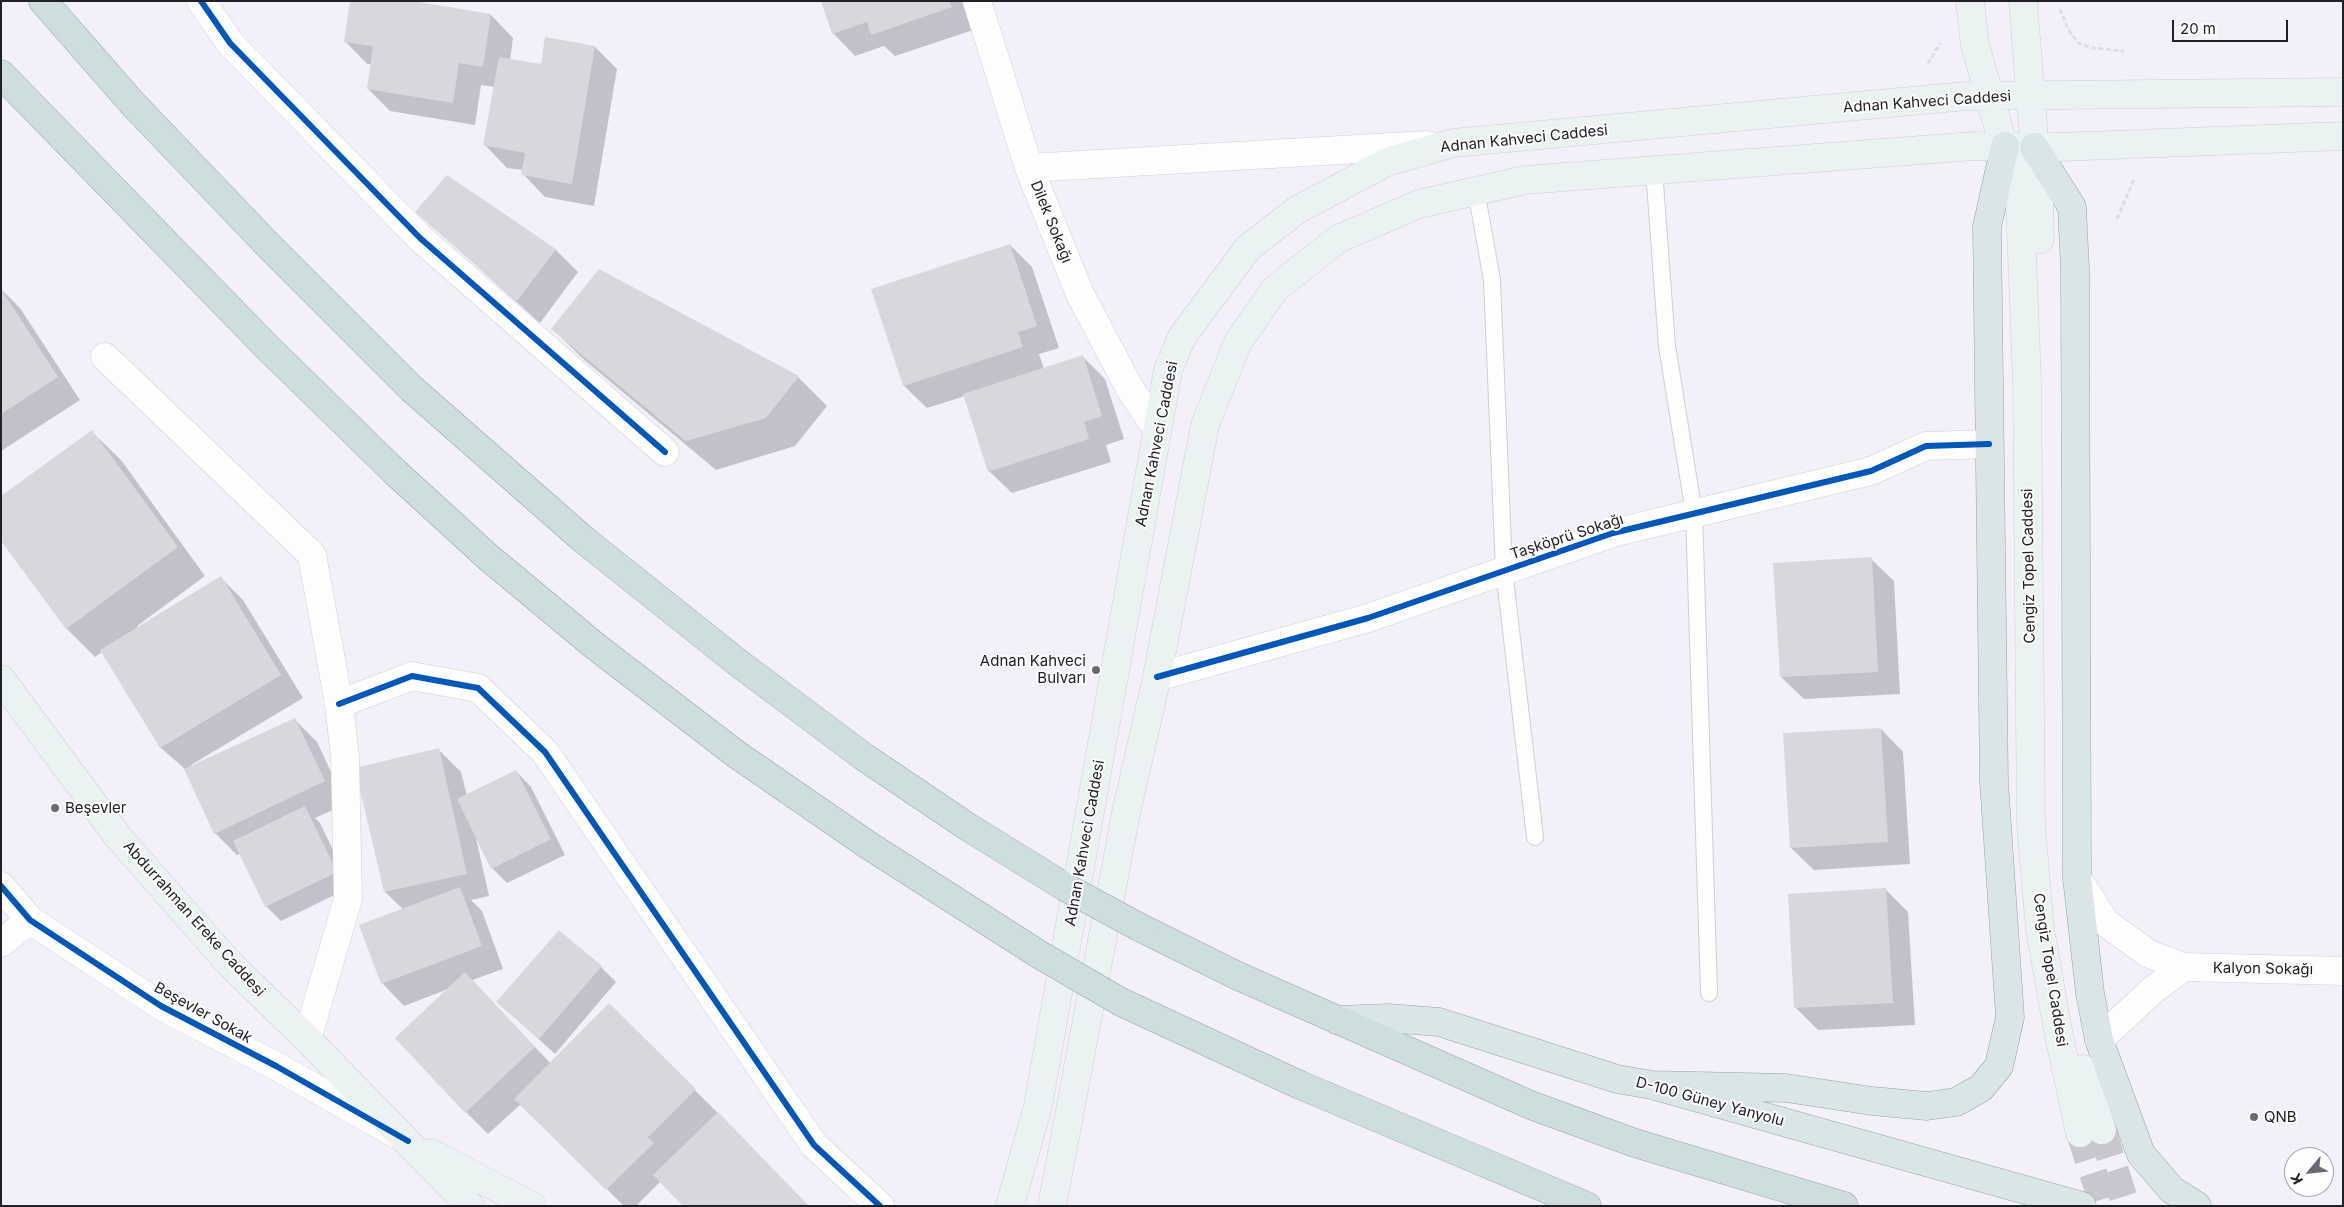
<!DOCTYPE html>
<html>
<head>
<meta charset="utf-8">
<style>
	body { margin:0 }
	#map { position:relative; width:2344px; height:1207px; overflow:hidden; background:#f3f0fa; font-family:Inter,sans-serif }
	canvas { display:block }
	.frame { position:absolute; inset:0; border:2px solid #212026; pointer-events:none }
	.north { position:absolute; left:2284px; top:1147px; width:50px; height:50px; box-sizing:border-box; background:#fdfdfd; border:1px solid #a5a5a7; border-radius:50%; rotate:242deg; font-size:14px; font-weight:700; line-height:20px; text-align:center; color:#212026 }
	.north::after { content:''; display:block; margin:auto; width:18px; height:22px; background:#6a6970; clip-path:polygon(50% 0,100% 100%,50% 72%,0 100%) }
	.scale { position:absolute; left:2172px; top:20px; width:116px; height:22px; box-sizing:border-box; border:2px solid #212026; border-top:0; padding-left:6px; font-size:15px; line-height:18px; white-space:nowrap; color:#212026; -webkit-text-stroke:4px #fdfdfd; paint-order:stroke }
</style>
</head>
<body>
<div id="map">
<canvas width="2344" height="1207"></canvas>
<div class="frame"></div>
<div class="north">K</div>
<div class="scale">20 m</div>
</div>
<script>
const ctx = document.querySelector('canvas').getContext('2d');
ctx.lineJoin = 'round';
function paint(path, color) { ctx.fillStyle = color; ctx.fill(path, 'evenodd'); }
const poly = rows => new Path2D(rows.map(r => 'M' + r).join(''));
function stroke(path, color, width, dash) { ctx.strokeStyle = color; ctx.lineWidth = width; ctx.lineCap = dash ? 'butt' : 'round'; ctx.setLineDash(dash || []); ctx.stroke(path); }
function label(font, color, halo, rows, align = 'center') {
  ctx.font = font + ' Inter,sans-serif'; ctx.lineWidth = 4; ctx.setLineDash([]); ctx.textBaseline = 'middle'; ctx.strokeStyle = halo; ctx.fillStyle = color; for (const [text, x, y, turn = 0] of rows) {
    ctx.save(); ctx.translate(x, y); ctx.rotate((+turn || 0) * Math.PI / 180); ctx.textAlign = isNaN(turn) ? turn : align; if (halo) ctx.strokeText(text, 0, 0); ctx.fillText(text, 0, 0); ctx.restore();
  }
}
paint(poly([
	[822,1,963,1,973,30,895,56,884,46,855,56,833,33],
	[491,15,513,38,510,60,542,66,546,38,595,47,617,69,594,206,545,197,523,174,523,170,507,168,485,145,495,87,481,85,475,125,390,111,368,89,371,64,367,64,345,41],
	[447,177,556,250,578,272,540,323,417,212],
	[1010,245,1032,267,1059,348,1039,354,1044,369,1082,356,1105,379,1124,439,1106,445,1111,462,1012,493,989,471,965,396,927,408,904,386,873,290],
	[599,271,798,377,827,406,795,446,716,470,582,358,553,329],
	[1,289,20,308,80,400,1,451],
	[92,432,121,460,205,576,137,626,138,628,220,577,243,600,303,698,191,765,192,767,294,719,317,742,346,804,315,818,320,823,351,887,281,921,266,906,240,854,237,855,215,833,185,769,161,748,102,652,95,657,66,628],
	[1871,559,1894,581,1900,694,1804,699,1781,677],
	[1881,729,1903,752,1910,864,1814,870,1791,848],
	[439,750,461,772,467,796,516,771,531,787,565,855,507,883,492,868,476,838,489,896,471,900,482,911,503,969,472,980,551,1064,609,1005,741,1136,661,1181,636,1206,624,1206,521,1104,488,1134,466,1112,448,989,404,1006,382,983,403,909,385,892,357,769],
	[1885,889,1908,912,1915,1025,1818,1030,1796,1008],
	[601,967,616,982,555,1054,498,1002]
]), '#0003');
paint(poly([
	[350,1,413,1,491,14,483,67,459,63,453,103,367,89,373,46,344,42],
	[821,1,949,1,952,7,871,35,867,22,832,34],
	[545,37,595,46,572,184,521,175,525,153,483,145,499,57,541,64],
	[447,175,556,249,517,301,415,212],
	[1010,244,1037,326,1018,332,1023,347,903,386,871,289],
	[599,269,799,376,766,418,686,441,551,329],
	[1,289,58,377,1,414],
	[1083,355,1102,416,1084,422,1089,439,988,472,963,394],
	[92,430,178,547,66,629,1,541,1,496],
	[1872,557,1878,672,1780,677,1773,563],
	[221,576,281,675,160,748,100,650],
	[295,718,325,781,214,834,184,769],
	[1881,728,1888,842,1790,848,1783,733],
	[439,748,467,874,384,892,355,768],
	[516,770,551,839,491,869,457,799],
	[305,806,337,872,265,907,233,841],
	[460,887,482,946,381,984,359,925],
	[1886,888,1893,1003,1794,1008,1788,894],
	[559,930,602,966,539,1039,496,1002],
	[465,972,535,1047,465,1113,395,1038],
	[609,1003,696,1089,648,1137,654,1143,606,1190,514,1099],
	[718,1112,809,1206,683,1206,653,1175]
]), '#d9d6dd');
stroke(poly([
	[2102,1130,2126,1206],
	[2080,1133,2104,1206]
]), '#c9c6d0', 28, [28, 14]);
const service = poly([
	[1654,170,1667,346,1694,513,1709,993],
	[1476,190,1492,280,1504,570,1535,837]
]);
const minor = poly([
	[201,1,230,43,420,238,665,452],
	[977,1,1029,168,1080,294,1129,387,1157,429],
	[1029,168,1427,145],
	[105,357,312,555,339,704,345,757,348,899,307,1039],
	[1157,677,1368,618,1613,533,1871,471,1926,446,1989,444],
	[339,704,412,676,478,688,545,752,814,1145,880,1206],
	[2077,878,2106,923,2149,954,2184,967,2343,971],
	[1,886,30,920,161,1006,276,1066,394,1133],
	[1,943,30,920],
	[2099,1040,2154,989,2184,967]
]);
const secondary = poly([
	[1970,1,1975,45,2020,204,2027,381,2031,825,2040,929,2058,1031,2080,1133],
	[2023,1,2039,202,2040,239],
	[1,679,119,838,229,963,307,1039,470,1206],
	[2083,1069,2102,1130],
	[431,1153,532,1206],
	[1010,1206,1038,1106,1168,370,1182,337,1248,248,1297,210,1387,162,1453,143,1966,96,2343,92],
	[1052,1206,1126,813,1157,677,1205,425,1238,342,1275,289,1338,239,1419,204,1525,180,1974,146,2059,147,2343,136]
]);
const primary = poly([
	[2034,147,2072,207,2075,269,2077,878,2090,993,2099,1040,2141,1154,2172,1190,2197,1206],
	[1337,1020,1388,1018,1439,1022,1617,1079,1652,1085,2082,1206],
	[1652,1085,1786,1088,1872,1101,1927,1106,1956,1102,1981,1088,1999,1066,2010,1017,1994,782,1987,227,2005,146]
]);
const trunk = poly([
	[43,1,133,104,267,244,412,389,584,540,741,665,864,757,968,827,1065,887],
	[1,74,268,348,396,473,488,557,595,646,736,754,868,845,1040,955],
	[1139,927,1238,976,1533,1106,1635,1143,1844,1206],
	[1121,1002,1300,1085,1587,1206]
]);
stroke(service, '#d0cdd5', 18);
stroke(minor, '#d0cdd5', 29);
stroke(secondary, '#d0cdd5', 29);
stroke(primary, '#8fa5a8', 29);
stroke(trunk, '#8fa5a8', 29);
stroke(poly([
	[2060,9,2068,29,2078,43,2093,48,2124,51],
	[1928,64,1940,43],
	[2117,219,2134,179]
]), '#dedde0', 3, [5, 2.5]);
stroke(service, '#fdfdfe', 16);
stroke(minor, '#fdfdfe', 28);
stroke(secondary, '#eaf2f2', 28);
stroke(primary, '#dae6e6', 28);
stroke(trunk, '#cedede', 28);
const trunkBridge = poly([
	[1065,887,1139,927],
	[1040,955,1121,1002]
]);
stroke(trunkBridge, '#8fa5a8', 29, []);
stroke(trunkBridge, '#cedede', 28);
stroke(poly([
	[201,1,230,43,420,238,665,452],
	[1157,677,1368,618,1613,533,1871,471,1926,446,1989,444],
	[339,704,412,676,478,688,545,752,814,1145,880,1206],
	[1,886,30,920,161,1006,276,1066,408,1141]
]), '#0057b8', 6);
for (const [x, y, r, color] of [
	[1096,670,5,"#6a6970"],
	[55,808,5,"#6a6970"],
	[2254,1117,5,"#6a6970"]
]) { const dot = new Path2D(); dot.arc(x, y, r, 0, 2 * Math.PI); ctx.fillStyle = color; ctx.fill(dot); stroke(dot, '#fdfdfd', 2); }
label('15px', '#212026', '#fdfdfd', [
	["Adnan Kahveci Caddesi",1927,102,-4],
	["Adnan Kahveci Caddesi",1524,139,-6],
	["Dilek Sokağı",1051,222,68],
	["Adnan Kahveci Caddesi",1157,444,-79],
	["Taşköprü Sokağı",1567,537,-18],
	["Cengiz Topel Caddesi",2029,566,-91],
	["Adnan Kahveci Caddesi",1085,843,-80],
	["Abdurrahman Ereke Caddesi",194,919,48],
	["Kalyon Sokağı",2263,969,1],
	["Cengiz Topel Caddesi",2050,970,81],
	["Beşevler Sokak",203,1013,29],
	["D-100 Güney Yanyolu",1710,1102,15]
]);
label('15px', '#212026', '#fdfdfd', [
	["Adnan Kahveci",1086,661,"right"],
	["Bulvarı",1086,678,"right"],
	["Beşevler",65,808],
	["QNB",2264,1117]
], 'left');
</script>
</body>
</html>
